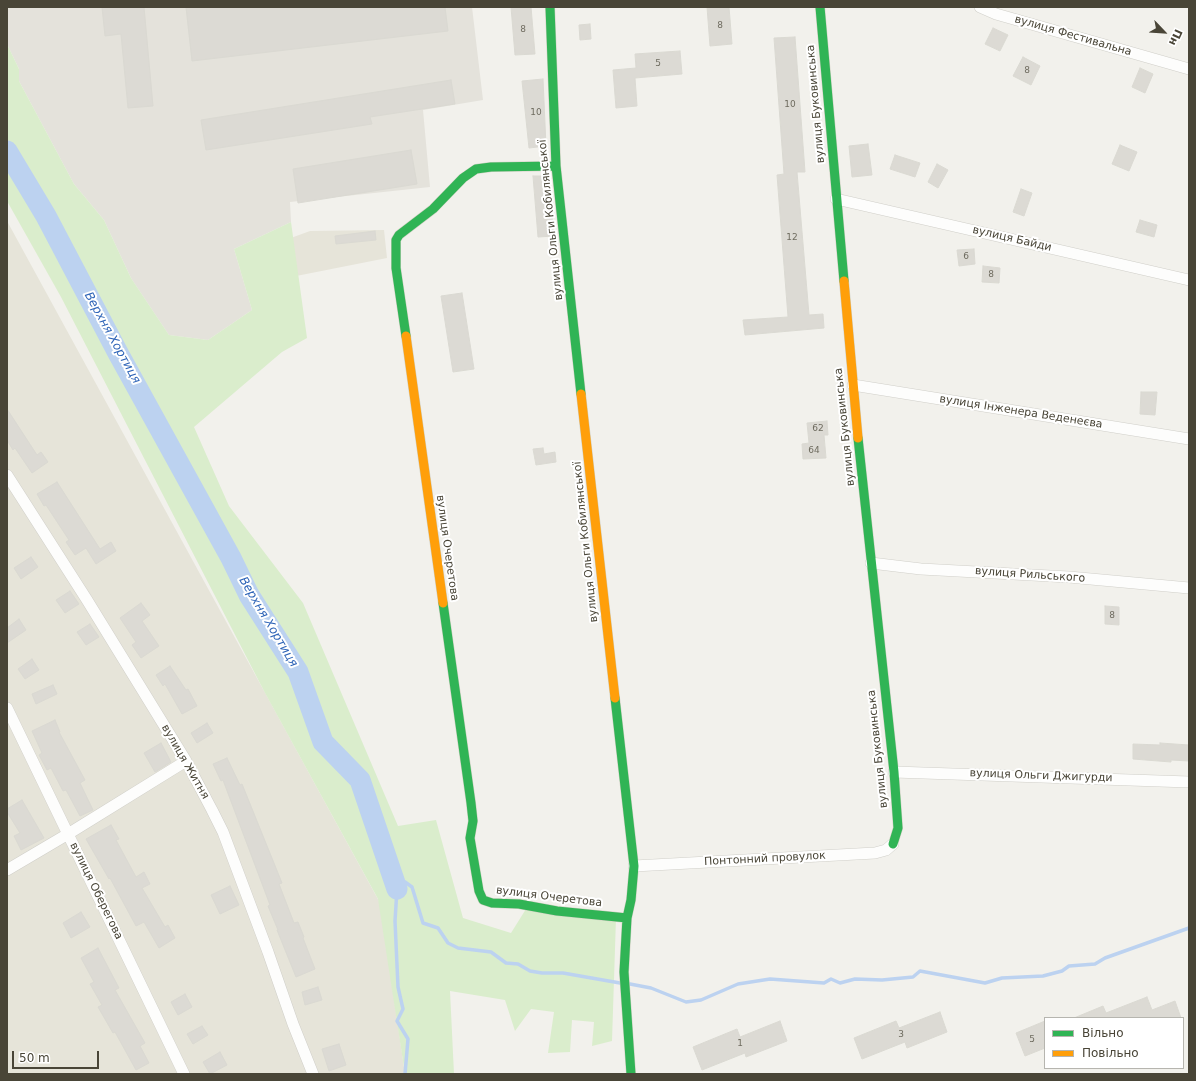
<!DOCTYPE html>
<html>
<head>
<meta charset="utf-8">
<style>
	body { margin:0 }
	#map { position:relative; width:1196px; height:1081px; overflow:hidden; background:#f2f1ec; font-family:"DejaVu Sans",sans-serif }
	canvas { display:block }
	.frame { position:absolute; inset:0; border:8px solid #494537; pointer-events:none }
	.legend { position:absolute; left:1044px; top:1017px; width:140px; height:52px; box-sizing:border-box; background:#fff; border:1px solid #b6b5af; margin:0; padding:5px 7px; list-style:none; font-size:12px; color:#494537 }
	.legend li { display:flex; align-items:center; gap:8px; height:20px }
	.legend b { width:20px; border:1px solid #b6b5af }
	.north { position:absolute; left:1144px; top:12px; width:40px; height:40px; -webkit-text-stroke:3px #fff; paint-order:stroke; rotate:115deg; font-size:11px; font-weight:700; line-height:16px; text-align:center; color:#494537 }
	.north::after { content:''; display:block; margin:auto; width:14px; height:18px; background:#494537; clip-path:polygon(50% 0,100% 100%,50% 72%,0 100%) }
	.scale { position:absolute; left:12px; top:1051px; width:87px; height:18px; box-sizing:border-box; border:2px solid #494537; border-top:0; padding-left:5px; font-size:12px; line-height:14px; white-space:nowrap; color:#494537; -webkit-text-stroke:3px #fff; paint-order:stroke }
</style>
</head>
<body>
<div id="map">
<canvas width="1196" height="1081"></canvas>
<div class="frame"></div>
<ul class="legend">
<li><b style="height:5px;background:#30b455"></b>Вільно</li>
<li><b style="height:5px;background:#ff9f0a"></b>Повільно</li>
</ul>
<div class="north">Пн</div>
<div class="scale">50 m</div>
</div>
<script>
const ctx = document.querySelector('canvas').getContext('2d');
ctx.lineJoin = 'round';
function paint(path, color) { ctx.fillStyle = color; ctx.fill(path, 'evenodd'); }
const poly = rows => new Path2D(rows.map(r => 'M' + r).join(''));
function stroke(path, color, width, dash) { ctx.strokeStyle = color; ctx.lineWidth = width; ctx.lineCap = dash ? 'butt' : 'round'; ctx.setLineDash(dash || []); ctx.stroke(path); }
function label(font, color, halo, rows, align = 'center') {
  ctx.font = font + ' "DejaVu Sans",sans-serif'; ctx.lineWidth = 4; ctx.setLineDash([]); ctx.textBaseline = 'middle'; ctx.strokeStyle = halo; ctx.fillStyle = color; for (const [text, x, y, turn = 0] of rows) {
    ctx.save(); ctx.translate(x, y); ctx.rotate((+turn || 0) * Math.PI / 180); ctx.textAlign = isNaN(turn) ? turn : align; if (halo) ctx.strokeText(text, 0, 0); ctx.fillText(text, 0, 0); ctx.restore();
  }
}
paint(poly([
	[7,221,380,903,405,1074,7,1074],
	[384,230,387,258,271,281,269,246,310,231]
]), '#e6e4d9');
paint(poly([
	[7,7,472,7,483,100,423,110,430,187,290,202,291,222,234,249,252,310,208,340,169,335,131,278,104,220,74,184,19,81,19,69,7,44]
]), '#e4e2db');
paint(poly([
	[7,44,19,69,19,81,74,184,104,220,131,278,169,335,208,340,252,310,234,249,291,222,307,338,282,352,194,427,229,506,303,603,398,826,436,820,463,918,511,933,526,909,616,918,612,1041,592,1046,594,1022,572,1020,570,1052,548,1053,554,1012,531,1009,515,1031,505,1000,450,991,454,1074,405,1074,378,899,265,693,61,297,7,201]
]), '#daedcc');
stroke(poly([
	[394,881,405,882,412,887,423,923,438,928,448,943,458,948,491,952,506,963,518,964,530,971,542,973,563,973,620,983],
	[397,889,395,921,398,987,403,1009,397,1021,408,1039,405,1074],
	[630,984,651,988,686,1002,701,1000,738,984,770,979,824,983,831,979,840,983,855,979,882,980,913,977,920,971,985,983,1002,978,1043,976,1062,971,1069,966,1095,964,1105,958,1189,928]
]), '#bcd2f0', 3.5);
stroke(poly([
	[7,151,46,216,118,353,231,558,249,595,298,672,323,742,360,780,397,889]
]), '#bcd2f0', 21);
const building = poly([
	[102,7,144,7,153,106,128,108,121,34,105,36,102,7],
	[186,7,445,7,448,31,192,61,186,7],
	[511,7,531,7,535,54,515,55,511,7],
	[707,7,729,7,732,44,710,46,707,7],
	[590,24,591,39,580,40,579,25,590,24],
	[993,28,1008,35,1000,51,985,44,993,28],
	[795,37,805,172,797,172,809,315,823,314,824,328,745,335,743,320,788,317,777,175,784,174,774,38,795,37],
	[680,51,682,74,635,78,637,106,616,108,613,70,636,68,635,54,680,51],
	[1023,57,1040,66,1031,85,1013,76,1023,57],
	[1140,68,1153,74,1145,93,1132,87,1140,68],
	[543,79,546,146,529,148,522,81,543,79],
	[451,80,455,104,370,117,372,124,206,150,201,120,451,80],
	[868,144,872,175,852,177,849,146,868,144],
	[1120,145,1137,152,1129,171,1112,164,1120,145],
	[411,150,417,184,298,203,293,169,411,150],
	[895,155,920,163,915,177,890,169,895,155],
	[937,164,948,170,938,188,928,182,937,164],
	[533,176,548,176,554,236,538,237,533,176],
	[1021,189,1032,193,1024,216,1013,212,1021,189],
	[1140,220,1157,225,1154,237,1136,232,1140,220],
	[375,231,376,240,336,244,335,236,375,231],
	[974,249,975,264,959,266,957,250,974,249],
	[983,266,1000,268,999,283,982,282,983,266],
	[462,293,474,369,453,372,441,296,462,293],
	[1141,392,1157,392,1155,415,1140,414,1141,392],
	[7,409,37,455,41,452,48,462,32,473,15,448,13,450,7,440,7,409],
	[827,421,828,435,824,435,826,458,803,459,802,444,809,443,807,423,827,421],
	[543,448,544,454,555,452,556,462,536,465,533,449,543,448],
	[57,482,100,549,111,542,116,551,96,564,86,548,75,555,66,542,69,540,46,505,44,506,37,494,57,482],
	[31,557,38,567,21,579,14,568,31,557],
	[70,591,79,604,65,613,56,600,70,591],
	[141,603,150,615,142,621,159,646,141,658,132,645,136,642,120,618,141,603],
	[1105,606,1119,607,1119,625,1105,624,1105,606],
	[19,619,26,630,7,643,7,628,19,619],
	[90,624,99,637,86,645,77,632,90,624],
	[32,659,39,670,25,679,18,669,32,659],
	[170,666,186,690,188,689,197,706,182,714,165,684,163,686,156,675,170,666],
	[53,685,57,694,36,704,32,694,53,685],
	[55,720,60,732,59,732,85,780,80,783,93,810,80,816,66,790,63,791,51,768,47,770,39,755,42,753,32,731,55,720],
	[207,723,213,733,197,743,191,733,207,723],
	[161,743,171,762,155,772,144,753,161,743],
	[1160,743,1189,745,1189,761,1171,760,1171,762,1133,759,1133,744,1160,745,1160,743],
	[227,758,240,785,242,784,282,883,279,884,294,923,298,922,304,937,303,938,315,969,296,977,277,930,278,930,268,906,270,905,223,780,221,781,213,764,227,758],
	[22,800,44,838,21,850,14,836,20,833,7,812,7,809,22,800],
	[111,825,119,839,116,840,136,877,144,872,150,884,142,888,165,927,168,925,175,938,159,948,144,922,136,926,110,878,109,879,86,839,111,825],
	[230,886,239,905,220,914,211,895,230,886],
	[81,912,90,927,71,938,63,923,81,912],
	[98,948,119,988,115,990,145,1043,140,1046,149,1063,136,1070,115,1032,113,1033,98,1007,102,1005,90,984,94,982,81,958,98,948],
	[318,987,322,1000,305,1005,302,992,318,987],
	[185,994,192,1007,178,1015,171,1002,185,994],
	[1147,997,1152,1010,1175,1001,1181,1018,1074,1018,1103,1006,1106,1013,1147,997],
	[940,1012,947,1032,907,1048,905,1042,862,1059,854,1038,896,1021,899,1028,940,1012],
	[780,1021,787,1041,746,1057,745,1053,702,1070,693,1047,737,1029,740,1037,780,1021],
	[1045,1021,1045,1048,1025,1056,1016,1033,1045,1021],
	[202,1026,208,1035,193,1044,187,1034,202,1026],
	[339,1044,346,1065,329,1071,322,1049,339,1044],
	[220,1052,227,1065,210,1074,203,1062,220,1052]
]);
paint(building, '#dcdad4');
stroke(building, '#dad9d2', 1);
const street = poly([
	[980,7,996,14,1189,69],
	[836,199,1189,280],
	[853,385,1189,439],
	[7,475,87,600,186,761,212,810,223,832,268,952,293,1024,313,1074],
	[871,563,921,569,1069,577,1189,588],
	[7,708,184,1074],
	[894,772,1189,782],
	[634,866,875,853,886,850,893,844],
	[7,870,68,834,186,761]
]);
const fast = poly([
	[550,7,556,166,581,394],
	[820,7,844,281],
	[406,336,396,268,396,240,399,235,433,209,463,178,476,169,491,167,556,166],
	[858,438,894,772,898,828,893,844],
	[443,603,471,803,473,821,470,838,479,891,483,900,492,903,519,904,557,911,627,918],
	[615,698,634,866,631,900,627,918,624,972,631,1074]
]);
const slow = poly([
	[844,281,858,438],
	[406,336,443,603],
	[581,394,615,698]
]);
stroke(street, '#d0cfc9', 12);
stroke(fast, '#d1d0c3', 10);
stroke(slow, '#d1d0c3', 10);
stroke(street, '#fdfdfc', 11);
stroke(fast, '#30b455', 9);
stroke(slow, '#ff9f0a', 9);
label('9px', '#6e6b5f', null, [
	["8",720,26],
	["8",523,30],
	["5",658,64],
	["8",1027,71],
	["10",790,105],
	["10",536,113],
	["12",792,238],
	["6",966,257],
	["8",991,275],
	["62",818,429],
	["64",814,451],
	["8",1112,616],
	["3",901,1035],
	["5",1032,1040],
	["1",740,1044]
]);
label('11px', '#494537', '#fff', [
	["вулиця Фестивальна",1073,36,16],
	["вулиця Буковинська",816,104,-95],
	["вулиця Ольги Кобилянської",551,220,-96],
	["вулиця Байди",1012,239,13],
	["вулиця Інженера Веденеєва",1021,412,9],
	["вулиця Буковинська",845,427,-96],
	["вулиця Ольги Кобилянської",586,542,-96],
	["вулиця Очеретова",447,548,82],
	["вулиця Рильського",1030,575,4],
	["вулиця Буковинська",878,749,-96],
	["вулиця Житня",185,762,60],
	["вулиця Ольги Джигурди",1041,776,2],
	["Понтонний провулок",765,859,-3],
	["вулиця Оберегова",96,891,64],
	["вулиця Очеретова",549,897,7]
]);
label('italic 12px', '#2e64b7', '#fff', [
	["Верхня Хортиця",112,338,61],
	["Верхня Хортиця",268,622,59]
]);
</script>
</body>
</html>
